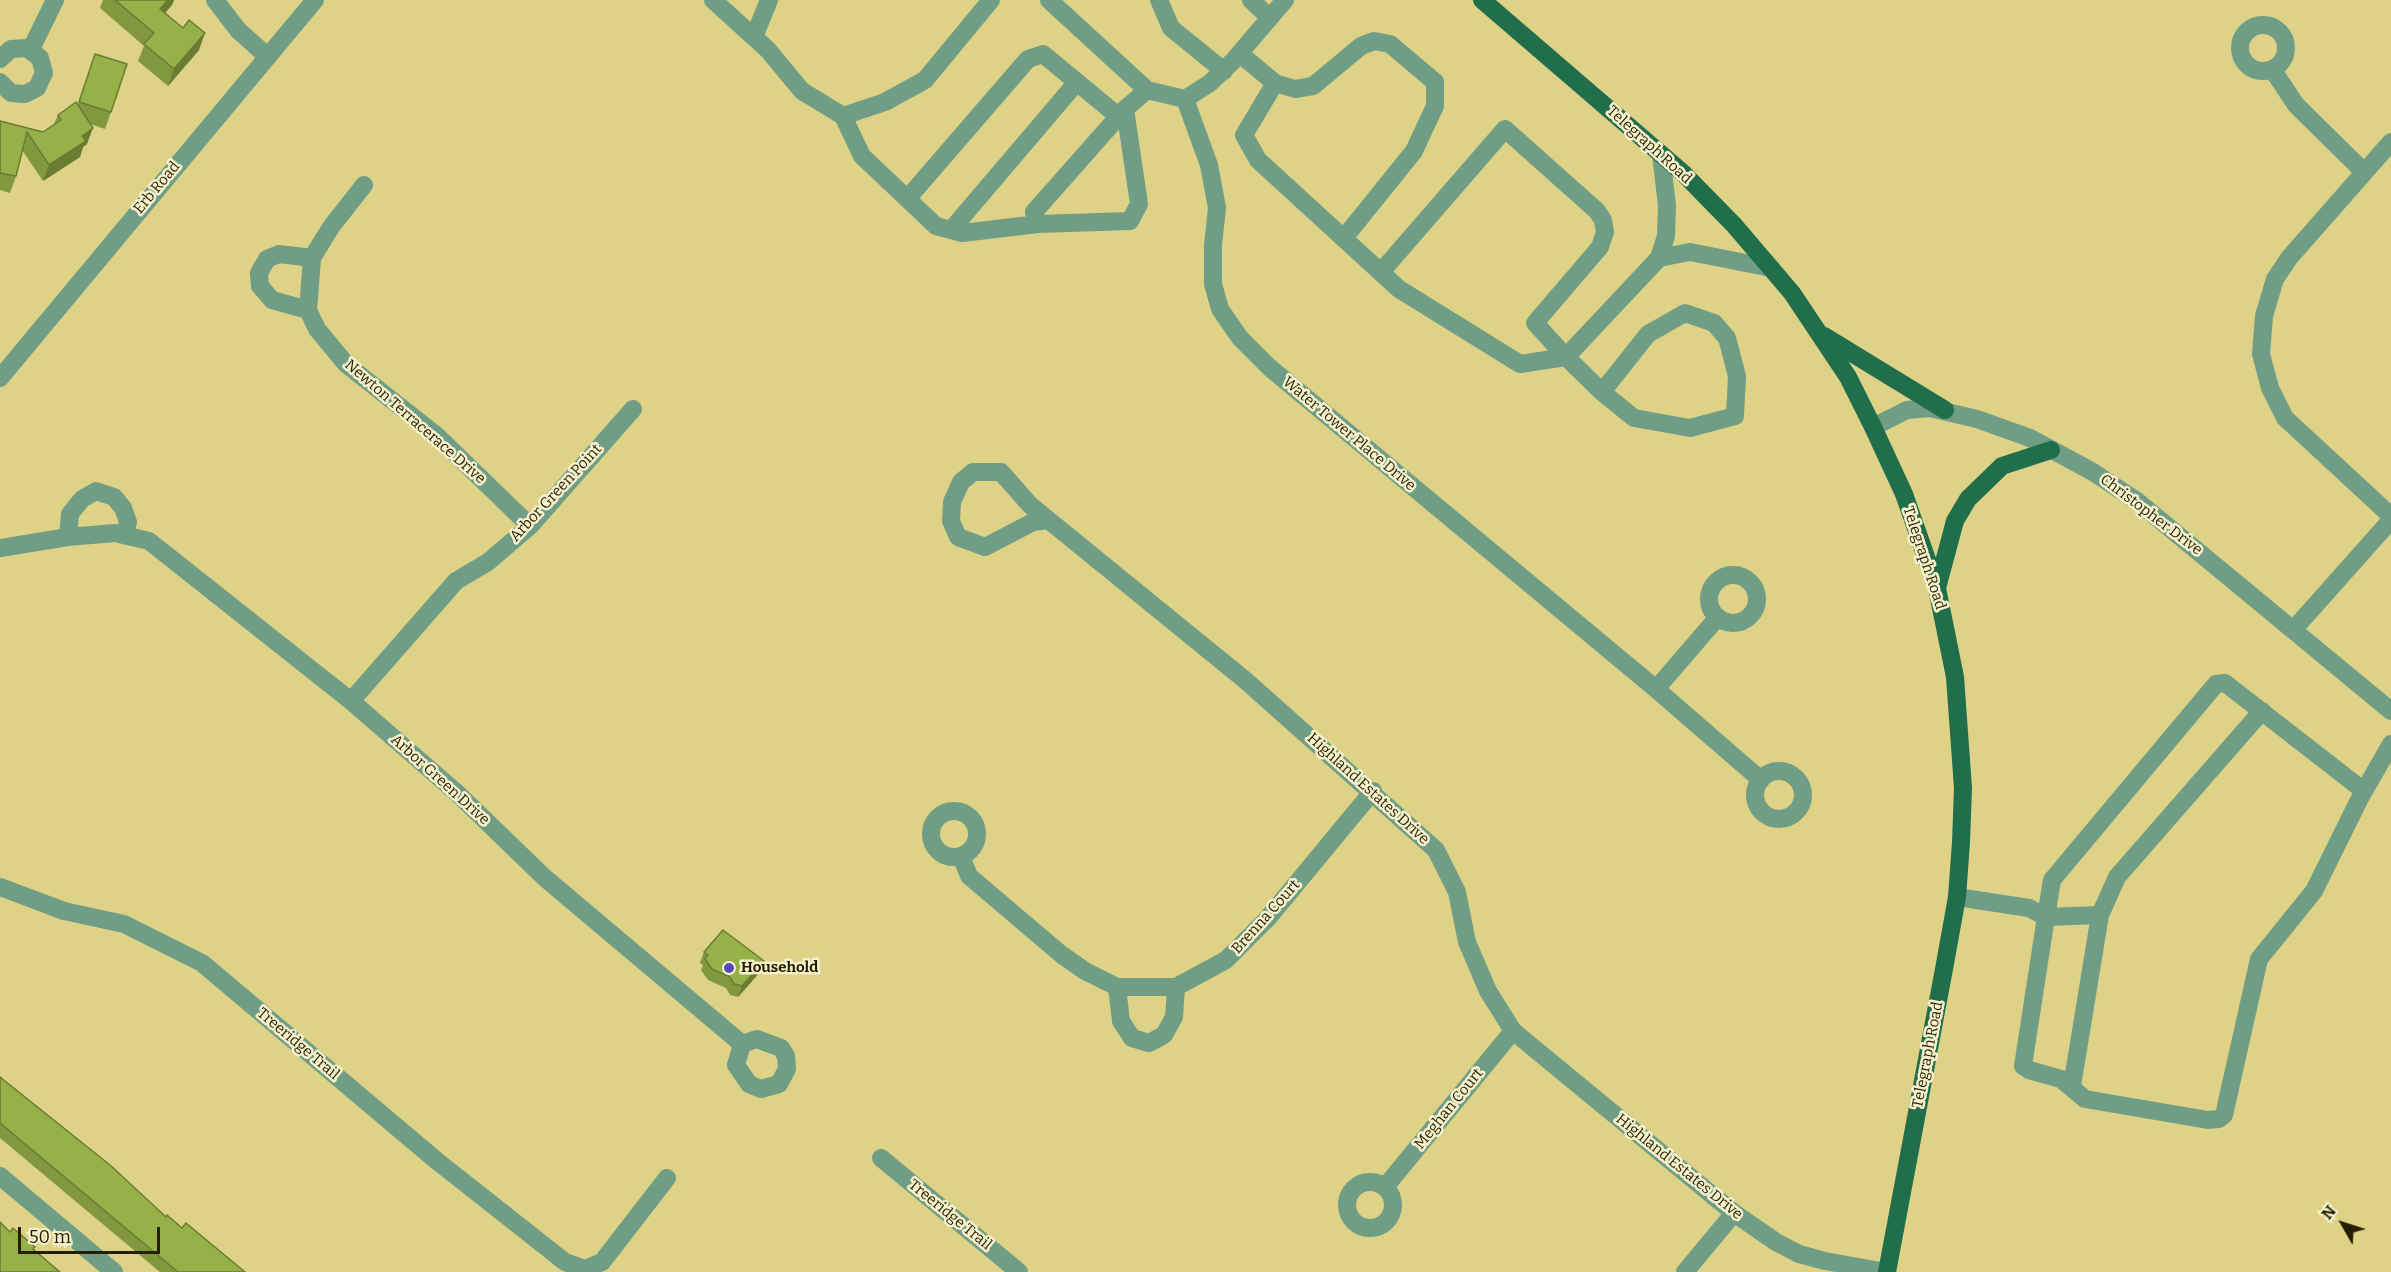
<!DOCTYPE html>
<html>
<head>
<meta charset="utf-8">
<style>
	body { margin:0 }
	#map { position:relative; width:2391px; height:1272px; overflow:hidden; background:#ddd286; font-family:Bitter,serif }
	canvas { display:block }
	.north { position:absolute; left:2313px; top:1194px; width:60px; height:60px; -webkit-text-stroke:4px #f7f2cd; paint-order:stroke; rotate:309deg; font-size:16px; font-weight:700; line-height:24px; text-align:center; color:#241f01 }
	.north::after { content:''; display:block; margin:auto; width:21px; height:27px; background:#241f01; clip-path:polygon(50% 0,100% 100%,50% 72%,0 100%) }
	.scale { position:absolute; left:18px; top:1227px; width:142px; height:27px; box-sizing:border-box; border:3px solid #241f01; border-top:0; padding-left:8px; font-size:18px; line-height:21px; white-space:nowrap; color:#241f01; -webkit-text-stroke:4px #f7f2cd; paint-order:stroke }
</style>
</head>
<body>
<div id="map">
<canvas width="2391" height="1272"></canvas>
<div class="north">N</div>
<div class="scale">50 m</div>
</div>
<script>
const ctx = document.querySelector('canvas').getContext('2d');
ctx.lineJoin = 'round';
const poly = rows => new Path2D(rows.map(r => 'M' + r).join(''));
function stroke(path, color, width, dash) { ctx.strokeStyle = color; ctx.lineWidth = width; ctx.lineCap = dash ? 'butt' : 'round'; ctx.setLineDash(dash || []); ctx.stroke(path); }
function paint(path, color) { ctx.fillStyle = color; ctx.fill(path, 'evenodd'); }
function label(font, color, halo, rows, align = 'center') {
  ctx.font = font + ' Bitter,serif'; ctx.lineWidth = 5; ctx.setLineDash([]); ctx.textBaseline = 'middle'; ctx.strokeStyle = halo; ctx.fillStyle = color; for (const [text, x, y, turn = 0] of rows) {
    ctx.save(); ctx.translate(x, y); ctx.rotate((+turn || 0) * Math.PI / 180); ctx.textAlign = isNaN(turn) ? turn : align; if (halo) ctx.strokeText(text, 0, 0); ctx.fillText(text, 0, 0); ctx.restore();
  }
}
stroke(poly([
	[215,0,238,30,268,57],
	[713,0,768,50,802,91,843,116,885,102,925,80,991,0],
	[1049,0,1147,90,1185,99],
	[1159,0,1171,28,1224,71],
	[1251,0,1270,18],
	[1285,0,1233,61,1210,83,1185,99,1209,165,1217,208,1213,245,1213,284,1220,309,1240,338,1269,367,1656,689,1761,780],
	'2240 48a23 23 0 1 1 46 0a23 23 0 1 1-46 0Z',
	[754,37,769,0],
	[31,49,55,0],
	[1240,54,1275,83,1244,135,1258,160,1399,289,1520,364,1566,357,1659,258,1666,236,1667,206,1661,154],
	[0,59,11,49,27,48,40,58,44,73,37,88,25,94,11,93,0,82],
	[2272,69,2296,105,2363,171],
	[1275,83,1295,89,1313,86,1361,46,1374,41,1390,44,1435,82,1435,106,1414,151,1344,238],
	[1125,109,1139,204,1130,221,1038,224,1034,212,1125,109,1147,90],
	[843,116,862,156,936,226,962,233,1038,224],
	[2391,142,2289,258,2275,279,2264,316,2261,354,2270,388,2285,418,2391,516],
	[364,185,331,227,312,258,308,310,317,329,346,364,436,435,530,526],
	[907,199,1028,59,1043,54,1118,116],
	[951,230,1077,82],
	[1659,258,1690,252,1771,268],
	[1381,272,1505,129,1597,211,1603,220,1605,232,1600,247,1535,323,1566,357,1602,392,1634,418,1690,428,1735,416,1737,376,1727,338,1714,323,1685,313,1648,334,1602,392],
	[308,310,272,300,260,286,259,273,267,259,279,254,312,258],
	[0,378,315,0],
	[1873,427,1907,410,1930,408,1977,419,2030,438,2093,472,2137,501,2391,711],
	[1048,520,1033,522,985,547,958,537,951,521,952,502,961,482,973,472,1001,472,1030,505,1245,680,1436,850,1457,892,1467,942,1488,991,1513,1031,1734,1213,1776,1242,1799,1254,1825,1261,1886,1272],
	[68,537,70,514,82,499,96,491,114,497,123,508,128,522,125,534],
	[0,548,68,537,115,533,149,541,351,701,457,793,545,878,742,1044],
	'1709 599a24 24 0 1 1 48 0a24 24 0 1 1-48 0Z',
	[2294,629,2391,520],
	[1656,689,1718,617],
	[351,701,456,581,488,562,530,526,633,409],
	'1755 795a24 24 0 1 1 48 0a24 24 0 1 1-48 0Z',
	'931 834a23 23 0 1 1 46 0a23 23 0 1 1-46 0Z',
	[961,856,969,876,1062,955,1085,971,1117,987,1176,987,1226,960,1268,918,1373,791],
	[0,887,64,911,124,924,202,963,437,1161,565,1262,585,1269,602,1262,667,1178],
	[1957,897,2029,908,2046,917,2023,1066,2029,1070,2061,1079,2085,1099,2208,1120,2219,1119,2224,1115,2259,959,2314,891,2360,798,2391,744],
	[2100,915,2046,917,2052,880,2216,684,2225,683,2364,791],
	[1117,987,1121,1021,1132,1038,1149,1043,1164,1035,1174,1017,1176,987],
	[757,1039,781,1048,786,1056,787,1069,779,1084,761,1089,749,1084,736,1065,742,1044,757,1039],
	[2072,1086,2100,915,2117,877,2262,711],
	[881,1158,1019,1272],
	[0,1176,114,1272],
	'1347 1205a23 23 0 1 1 46 0a23 23 0 1 1-46 0Z',
	[1385,1187,1513,1031],
	[1685,1272,1734,1213]
]), '#709d86', 18);
stroke(poly([
	[1482,0,1683,173,1734,225,1792,293,1848,377,1873,427,1904,494,1937,588,1955,677,1963,788,1961,842,1957,897,1944,969,1887,1272],
	[1824,336,1945,410],
	[1937,588,1955,521,1968,499,2002,466,2051,450]
]), '#216e4d', 18);
paint(poly([
	[103,0,174,0,172,5,165,13,199,50,168,86,138,61,144,46,100,8],
	[95,54,111,112,105,129,90,124,87,144,83,147,80,157,43,181,22,150,16,176,10,193,0,190,0,121,43,132,54,124,58,115,78,105],
	[704,952,764,961,760,972,738,997,730,995,726,988,708,980,701,970,703,965,700,963],
	[0,1077,166,1217,182,1228,245,1272,160,1272,0,1138]
]), '#82983f');
paint(poly([
	[168,0,174,0,172,5,154,26,160,9],
	[205,33,199,50,168,86,174,69],
	[93,128,87,144,83,147,80,157,43,181,49,165,82,136],
	[764,961,760,972,738,997,742,986]
]), '#6a7c33');
const building = poly([
	[115,0,168,0,160,9,183,28,189,20,205,33,174,69,144,44,154,33,115,0],
	[95,54,127,64,111,112,79,102,95,54],
	[76,102,93,128,82,136,86,141,49,165,27,132,16,176,0,173,0,121,43,132,61,120,58,115,76,102],
	[723,930,764,961,742,986,734,984,730,977,712,969,705,959,708,955,704,952,723,930],
	[0,1077,110,1165,166,1217,167,1215,182,1228,186,1223,245,1272,178,1272,0,1123,0,1077],
	[0,1222,10,1232,13,1228,35,1247,33,1249,60,1272,0,1272,0,1222]
]);
paint(building, '#97b149');
stroke(building, '#6a7c33', 1.5);
for (const [x, y, r, color] of [
	[729,968,6,"#5348bf"]
]) { const dot = new Path2D(); dot.arc(x, y, r, 0, 2 * Math.PI); ctx.fillStyle = color; ctx.fill(dot); stroke(dot, '#f7f2cd', 2); }
label('15px', '#241f01', '#f7f2cd', [
	["Telegraph Road",1649,145,42],
	["Erb Road",157,188,-50],
	["Newton Terracerace Drive",415,422,41],
	["Water Tower Place Drive",1349,434,40],
	["Arbor Green Point",556,493,-47],
	["Christopher Drive",2151,515,37],
	["Telegraph Road",1924,558,72],
	["Arbor Green Drive",440,780,42],
	["Highland Estates Drive",1368,789,42],
	["Brenna Court",1266,917,-48],
	["Treeridge Trail",298,1044,40],
	["Telegraph Road",1928,1055,-79],
	["Meghan Court",1449,1109,-51],
	["Highland Estates Drive",1679,1167,39],
	["Treeridge Trail",950,1215,39]
]);
label('bold 15px', '#241f01', '#f7f2cd', [
	["Household",741,968]
], 'left');
</script>
</body>
</html>
